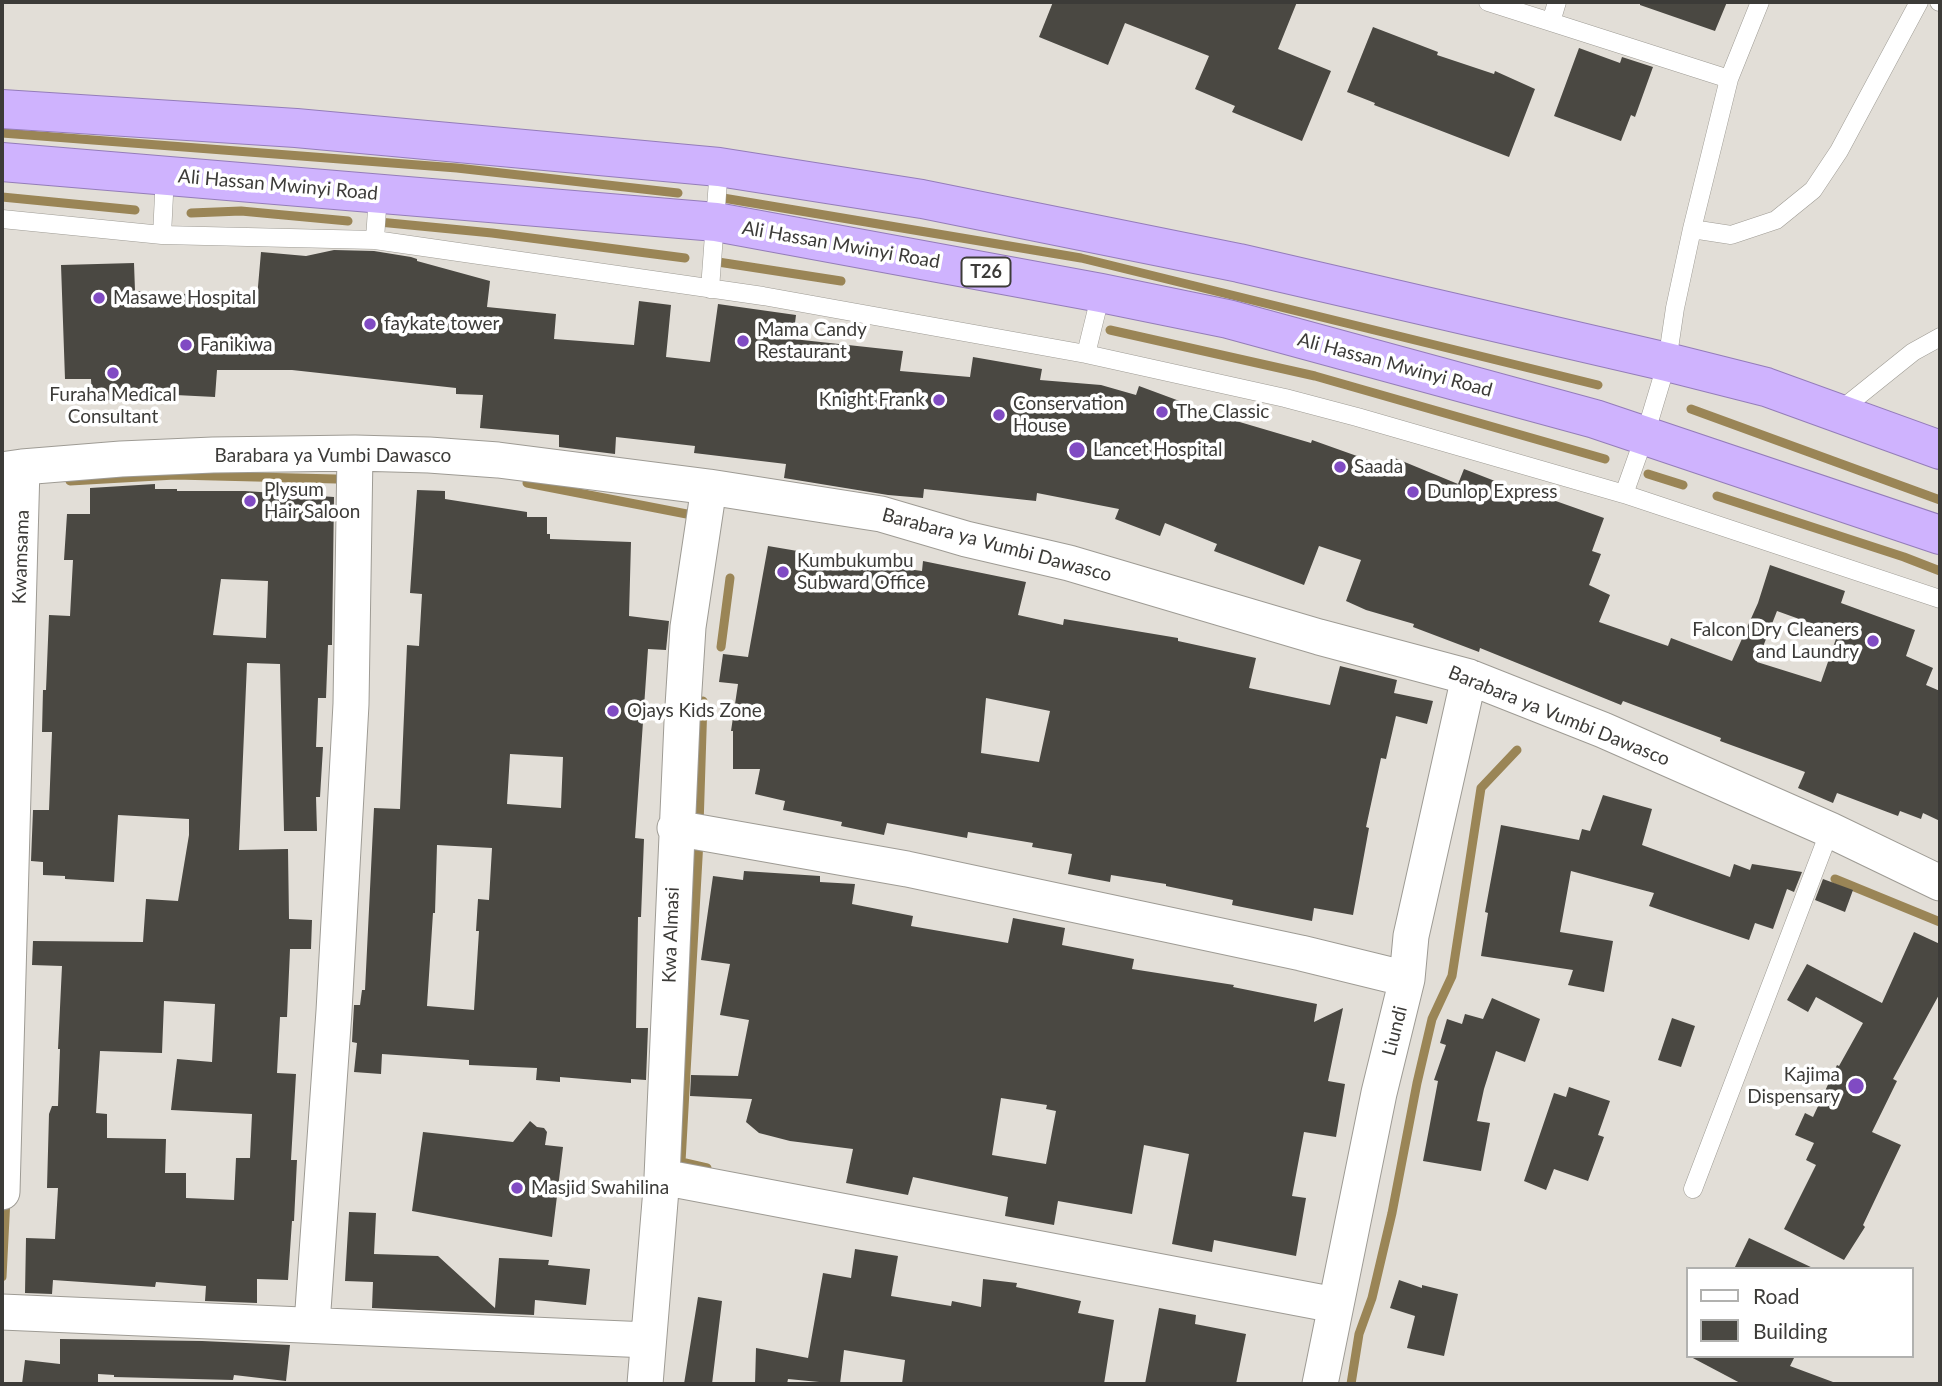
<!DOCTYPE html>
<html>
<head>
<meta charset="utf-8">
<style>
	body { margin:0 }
	#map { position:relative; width:1942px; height:1386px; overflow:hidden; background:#e2ded7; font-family:Lato,sans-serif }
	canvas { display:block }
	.frame { position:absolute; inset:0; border:4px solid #3c3b38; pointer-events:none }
	.legend { position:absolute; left:1686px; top:1267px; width:228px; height:91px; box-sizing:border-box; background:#fff; border:2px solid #b1b1af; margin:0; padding:9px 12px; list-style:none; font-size:21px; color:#3c3b38 }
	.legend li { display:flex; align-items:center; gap:14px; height:35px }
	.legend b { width:35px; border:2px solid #b1b1af }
</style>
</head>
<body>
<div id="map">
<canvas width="1942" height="1386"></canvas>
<div class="frame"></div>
<ul class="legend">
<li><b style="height:9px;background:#fff"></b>Road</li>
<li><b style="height:19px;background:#4a4842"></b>Building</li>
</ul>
</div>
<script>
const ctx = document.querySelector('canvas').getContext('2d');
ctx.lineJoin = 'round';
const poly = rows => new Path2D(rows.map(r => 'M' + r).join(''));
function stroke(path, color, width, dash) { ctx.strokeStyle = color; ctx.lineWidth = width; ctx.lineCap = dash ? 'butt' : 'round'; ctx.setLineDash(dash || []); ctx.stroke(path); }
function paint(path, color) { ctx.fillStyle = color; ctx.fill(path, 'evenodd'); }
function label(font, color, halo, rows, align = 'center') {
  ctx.font = font + ' Lato,sans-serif'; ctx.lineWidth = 7; ctx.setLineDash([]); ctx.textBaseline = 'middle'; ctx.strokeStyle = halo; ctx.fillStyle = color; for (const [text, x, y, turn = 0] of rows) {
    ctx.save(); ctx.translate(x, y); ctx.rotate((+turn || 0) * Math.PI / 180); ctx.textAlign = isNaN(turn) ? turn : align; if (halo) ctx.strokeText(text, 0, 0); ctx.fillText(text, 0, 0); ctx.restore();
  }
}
stroke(poly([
	[2,133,457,168,678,193],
	[2,197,135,210],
	[723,198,1081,258,1598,385],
	[191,213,241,211,348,221],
	[379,222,492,233,685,258],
	[718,262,841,281],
	[1110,330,1315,376,1605,459],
	[1691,409,1940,500],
	[1648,474,1683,485],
	[70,481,175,475,336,479],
	[527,483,697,516],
	[1717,496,1904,557,1940,571],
	[721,647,730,578],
	[699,826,703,701],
	[699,840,681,1162,707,1168],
	[1835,879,1940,922],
	[2,1277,6,1198],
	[1351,1384,1359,1334,1372,1298,1392,1213,1417,1083,1432,1019,1452,976,1481,788,1517,750]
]), '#9a8556', 9);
paint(poly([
	[1053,2,1297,2,1278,49,1331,71,1302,141,1232,112,1235,106,1195,89,1209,56,1125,23,1108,65,1039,37],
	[1640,2,1727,2,1715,31,1640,5],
	[1373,27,1438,52,1437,55,1494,74,1495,71,1535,89,1509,157,1374,105,1375,103,1347,92],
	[1579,48,1620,63,1622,57,1653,67,1635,117,1631,115,1621,141,1554,116],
	[334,250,374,251,411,257,417,259,417,261,490,281,487,307,556,314,554,339,634,345,639,301,671,305,666,357,710,362,718,304,796,315,793,339,903,351,900,371,970,377,973,357,1042,369,1040,380,1101,385,1136,395,1139,386,1193,406,1192,408,1311,443,1312,440,1385,466,1390,456,1458,484,1464,469,1549,502,1550,499,1604,518,1592,551,1601,554,1589,585,1610,595,1599,622,1668,646,1671,638,1732,661,1758,603,1770,565,1845,591,1841,603,1915,630,1906,656,1933,668,1926,685,1940,691,1940,821,1923,813,1921,819,1900,811,1898,816,1837,793,1833,803,1798,788,1805,772,1720,741,1721,738,1623,701,1621,705,1480,648,1479,652,1413,627,1414,624,1366,610,1346,601,1361,560,1319,546,1304,585,1214,551,1217,544,1165,523,1160,536,1115,519,1119,509,1037,493,1036,501,924,489,923,498,888,495,784,478,786,464,694,453,695,446,616,437,615,454,559,447,559,435,480,428,483,395,456,394,456,388,292,370,217,370,215,397,136,393,136,399,92,401,91,379,65,379,61,265,134,263,135,291,257,298,261,252,306,256],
	[1777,611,1838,633,1821,682,1757,662],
	[155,484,155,489,177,489,177,491,245,491,334,497,332,645,328,645,326,698,318,698,316,747,323,747,320,797,316,797,317,831,284,831,280,664,247,663,239,850,288,849,289,919,312,920,311,949,290,949,287,1017,280,1017,277,1073,296,1074,291,1160,297,1160,294,1221,292,1221,288,1280,257,1279,257,1303,205,1301,206,1286,156,1282,155,1287,53,1280,52,1294,25,1293,26,1238,55,1239,58,1188,47,1188,49,1114,52,1106,58,1106,60,1049,58,1049,62,966,32,965,33,941,143,942,146,899,178,901,189,835,189,819,118,815,114,882,65,879,65,876,43,875,43,862,31,861,33,810,49,810,52,732,42,732,43,690,46,690,49,615,70,616,73,560,64,560,67,514,90,514,90,488],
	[221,579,268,581,266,638,213,635],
	[164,1001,215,1004,212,1062,177,1059,171,1110,252,1114,250,1158,236,1158,234,1200,186,1198,186,1173,165,1173,166,1139,107,1138,107,1114,96,1113,100,1051,162,1053],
	[417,490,445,491,445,499,527,512,527,517,547,517,547,534,550,534,550,539,631,542,629,616,669,621,666,650,648,649,635,838,644,839,641,917,638,917,636,1028,648,1028,646,1080,631,1079,631,1083,560,1077,560,1082,536,1080,537,1068,469,1065,469,1060,382,1054,381,1074,354,1072,357,1043,352,1042,354,1005,360,1005,362,990,365,990,374,808,400,809,407,645,419,646,422,594,410,593],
	[510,754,563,757,561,808,507,804],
	[437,845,492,848,489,900,478,899,476,931,479,931,474,1010,427,1006,433,913,435,913],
	[768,546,827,556,827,558,922,571,923,561,1026,582,1018,615,1063,625,1064,619,1178,638,1178,641,1256,658,1249,688,1330,705,1340,666,1397,680,1394,693,1433,701,1427,724,1396,716,1386,759,1381,758,1366,827,1369,828,1353,915,1314,908,1312,921,1232,905,1233,900,1166,886,1166,884,1111,875,1110,882,1068,874,1072,854,1032,847,1033,843,968,832,967,838,887,823,884,835,841,826,842,822,783,810,785,801,755,794,760,769,733,769,733,731,731,731,738,684,719,682,723,654,748,657],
	[986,698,1050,711,1039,762,981,753],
	[1603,795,1652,809,1642,845,1730,877,1734,864,1750,870,1752,864,1802,872,1794,892,1787,889,1773,929,1755,923,1749,940,1649,906,1654,893,1571,871,1560,932,1613,941,1604,992,1568,985,1573,970,1481,956,1488,913,1485,912,1501,825,1579,840,1582,829,1590,831],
	[744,871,820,876,820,882,855,884,852,904,913,916,911,926,1008,943,1013,918,1065,928,1062,945,1134,959,1132,969,1234,985,1233,987,1317,1004,1314,1022,1343,1008,1328,1081,1345,1084,1336,1137,1304,1132,1292,1196,1306,1198,1296,1256,1214,1240,1212,1252,1172,1244,1189,1154,1144,1145,1132,1214,1058,1201,1054,1225,1005,1216,1008,1197,913,1177,908,1195,846,1183,853,1149,790,1141,759,1133,746,1122,752,1099,690,1096,691,1075,738,1076,749,1020,720,1015,730,964,701,960,713,876,743,880],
	[1001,1098,1047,1105,1046,1109,1056,1111,1046,1164,992,1155],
	[1823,879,1853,890,1845,912,1815,900],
	[1914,932,1940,944,1940,993,1893,1079,1897,1081,1872,1132,1901,1145,1863,1225,1865,1227,1844,1260,1784,1229,1816,1165,1806,1160,1814,1143,1795,1135,1805,1113,1813,1117,1837,1065,1839,1066,1863,1023,1816,997,1808,1012,1787,1000,1807,964,1882,1003],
	[1492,998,1540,1019,1525,1062,1496,1051,1484,1089,1477,1121,1490,1123,1481,1171,1423,1161,1438,1081,1434,1080,1446,1045,1440,1043,1447,1019,1462,1024,1465,1014,1483,1019],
	[1672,1018,1695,1026,1681,1067,1658,1060],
	[1569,1087,1610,1101,1598,1135,1604,1137,1588,1181,1554,1169,1546,1190,1524,1181,1554,1093,1566,1097],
	[530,1121,537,1127,544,1128,547,1132,545,1145,563,1147,552,1237,412,1211,423,1132,513,1142],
	[349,1212,376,1213,374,1254,438,1256,495,1308,499,1258,549,1260,548,1265,590,1269,586,1305,535,1300,534,1315,372,1308,373,1282,345,1281],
	[1749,1238,1815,1269,1734,1269],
	[855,1249,898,1256,891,1296,951,1306,952,1301,981,1307,983,1279,1017,1283,1016,1287,1081,1301,1078,1313,1114,1320,1104,1384,902,1384,905,1360,844,1350,840,1384,788,1379,787,1384,755,1384,756,1348,808,1358,823,1273,851,1278],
	[1399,1280,1422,1288,1422,1285,1458,1294,1444,1356,1407,1348,1415,1316,1390,1308],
	[698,1297,722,1301,712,1384,684,1384],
	[1159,1308,1196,1315,1195,1324,1246,1334,1236,1384,1145,1384],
	[60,1339,202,1341,290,1345,286,1381,234,1375,233,1380,114,1377,114,1375,98,1374,98,1384,22,1384,25,1360,60,1364],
	[1689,1356,1795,1356,1790,1366,1833,1382,1832,1384,1742,1384]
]), '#4a4842');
const service = poly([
	[1488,2,1729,79],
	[1939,2,1940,2],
	[1551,22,1557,2],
	[2,219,162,235,375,240,763,296,1086,354,1101,293],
	[1692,229,1731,235,1776,220,1813,190,1839,151,1919,2],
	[162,235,165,175],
	[375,240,378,193],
	[710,289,719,167],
	[1086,354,1285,398,1357,417,1624,494,1645,435,1667,362,1675,308,1692,229,1729,79,1760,2],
	[1837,413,1913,352,1940,337],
	[1624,494,1940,599],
	[1693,1189,1830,830]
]);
const minor = poly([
	[2,470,22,467,121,459,213,455,355,453,429,455,498,460,709,487,881,514,966,539,1069,563,1319,637,1469,677,1603,730,1830,830,1940,883],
	[675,828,907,869,1301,953,1407,979],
	[662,1177,1335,1305],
	[2,1192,22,467],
	[2,1312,648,1340],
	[312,1324,334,1011,351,704,355,453],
	[645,1384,662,1177,682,722,688,627,709,487],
	[1320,1384,1379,1093,1407,979,1411,936,1469,677]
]);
const trunk = poly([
	[2,109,296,128,719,167,922,199,1239,263,1667,362,1766,387,1940,450],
	[2,162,716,222,1101,293,1228,319,1595,419,1940,535]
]);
stroke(service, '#9e9b94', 19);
stroke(minor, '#9e9b94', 37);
stroke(trunk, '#947db9', 40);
stroke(service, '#fff', 18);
stroke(minor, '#fff', 35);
stroke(trunk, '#cfb3fe', 38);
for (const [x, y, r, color] of [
	[99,298,7,"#804bc3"],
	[370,324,7,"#804bc3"],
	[743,341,7,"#804bc3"],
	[186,345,7,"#804bc3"],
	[113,373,7,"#804bc3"],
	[939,400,7,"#804bc3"],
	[1162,412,7,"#804bc3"],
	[999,415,7,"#804bc3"],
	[1077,450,9,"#804bc3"],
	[1340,467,7,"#804bc3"],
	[1413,492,7,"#804bc3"],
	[250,501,7,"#804bc3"],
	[783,572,7,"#804bc3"],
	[1873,641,7,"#804bc3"],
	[613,711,7,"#804bc3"],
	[1856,1086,9,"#804bc3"],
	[517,1188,7,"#804bc3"]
]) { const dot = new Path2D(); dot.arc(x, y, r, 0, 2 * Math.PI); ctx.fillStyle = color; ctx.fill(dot); stroke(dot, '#fff', 2.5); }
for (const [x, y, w] of [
	[986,272,49]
]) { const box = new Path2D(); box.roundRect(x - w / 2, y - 14.5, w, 29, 5); ctx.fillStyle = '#fff'; ctx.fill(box); stroke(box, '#3c3b38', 2); }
label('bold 18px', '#3c3b38', null, [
	["T26",986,272]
]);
label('19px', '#3c3b38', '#fff', [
	["Ali Hassan Mwinyi Road",278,185,5],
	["Ali Hassan Mwinyi Road",841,245,10],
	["Ali Hassan Mwinyi Road",1395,365,15],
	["Barabara ya Vumbi Dawasco",333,456],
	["Barabara ya Vumbi Dawasco",997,545,15],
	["Kwamsama",21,557,-88],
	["Barabara ya Vumbi Dawasco",1559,716,22],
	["Kwa Almasi",671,935,-88],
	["Liundi",1395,1031,-76]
]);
label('19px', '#3c3b38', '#fff', [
	["Masawe Hospital",113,298],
	["faykate tower",384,324],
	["Mama Candy",757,330],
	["Restaurant",757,352],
	["Fanikiwa",200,345],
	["Furaha Medical",113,395,"center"],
	["Consultant",113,417,"center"],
	["Knight Frank",925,400,"right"],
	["Conservation",1013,404],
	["House",1013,426],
	["The Classic",1176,412],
	["Lancet Hospital",1093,450],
	["Saada",1354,467],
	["Plysum",264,490],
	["Hair Saloon",264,512],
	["Dunlop Express",1427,492],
	["Kumbukumbu",797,561],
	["Subward Office",797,583],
	["Falcon Dry Cleaners",1859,630,"right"],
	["and Laundry",1859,652,"right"],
	["Ojays Kids Zone",627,711],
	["Kajima",1840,1075,"right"],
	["Dispensary",1840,1097,"right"],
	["Masjid Swahilina",531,1188]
], 'left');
</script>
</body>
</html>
